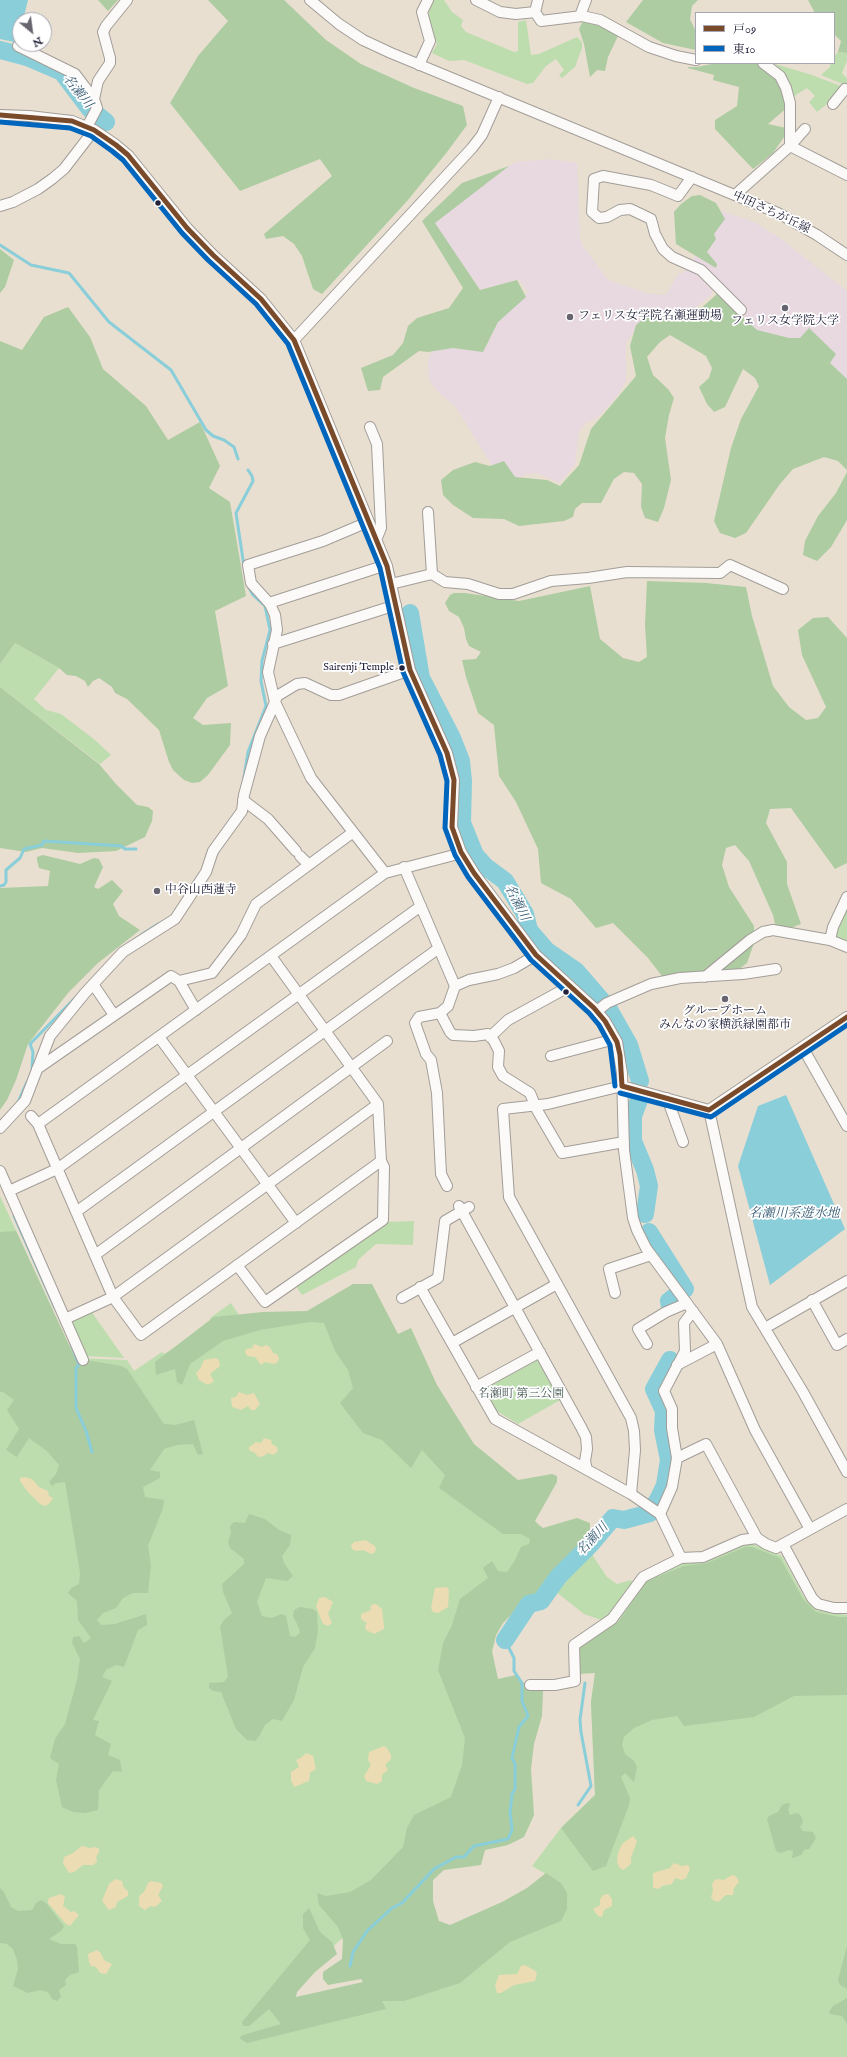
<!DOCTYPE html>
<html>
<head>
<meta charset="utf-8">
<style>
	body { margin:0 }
	#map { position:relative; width:847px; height:2057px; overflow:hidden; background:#e8dfd0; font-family:"IM FELL English","Noto Serif JP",serif }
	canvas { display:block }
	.legend { position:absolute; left:695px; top:12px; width:140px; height:52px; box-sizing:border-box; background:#fff; border:1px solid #a7a7b1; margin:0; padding:5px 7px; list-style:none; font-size:12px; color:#22223b }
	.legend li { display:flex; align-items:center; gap:8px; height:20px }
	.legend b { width:20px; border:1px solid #a7a7b1 }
	.north { position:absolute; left:12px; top:12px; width:40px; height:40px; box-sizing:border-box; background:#fff; border:1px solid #a7a7b1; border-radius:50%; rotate:151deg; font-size:11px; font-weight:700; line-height:16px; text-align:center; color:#22223b }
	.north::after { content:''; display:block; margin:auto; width:14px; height:18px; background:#67646f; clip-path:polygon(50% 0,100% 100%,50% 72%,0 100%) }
</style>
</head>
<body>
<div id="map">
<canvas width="847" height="2057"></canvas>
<ul class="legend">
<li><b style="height:5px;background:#7a4b2a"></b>戸09</li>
<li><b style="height:5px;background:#0065bd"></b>東10</li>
</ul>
<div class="north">N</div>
</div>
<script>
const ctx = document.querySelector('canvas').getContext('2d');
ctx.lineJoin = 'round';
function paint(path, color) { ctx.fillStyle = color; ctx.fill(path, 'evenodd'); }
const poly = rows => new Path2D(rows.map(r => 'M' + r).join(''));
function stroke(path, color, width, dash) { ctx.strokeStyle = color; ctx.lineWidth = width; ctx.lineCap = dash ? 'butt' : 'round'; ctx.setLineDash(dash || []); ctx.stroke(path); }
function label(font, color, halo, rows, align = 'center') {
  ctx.font = font + ' "IM FELL English","Noto Serif JP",serif'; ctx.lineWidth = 3.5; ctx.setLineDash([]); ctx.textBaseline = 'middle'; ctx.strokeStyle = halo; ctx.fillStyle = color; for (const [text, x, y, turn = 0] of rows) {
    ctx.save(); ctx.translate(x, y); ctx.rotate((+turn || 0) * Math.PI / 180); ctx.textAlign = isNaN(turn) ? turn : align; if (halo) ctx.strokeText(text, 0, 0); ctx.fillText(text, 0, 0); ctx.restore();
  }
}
paint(poly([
	[549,159,577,163,580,238,583,246,608,280,650,294,666,295,679,273,683,273,686,267,702,275,712,290,712,294,692,310,650,311,626,342,626,381,619,394,596,419,587,422,579,431,575,465,559,483,537,473,527,474,511,481,498,475,455,406,439,393,433,386,429,379,428,362,430,354,436,348,528,292,519,279,480,290,435,223,484,180,509,166,516,162],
	[722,211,754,222,780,238,847,291,847,424,732,325,703,268,692,261,710,235]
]), '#e8d8e0');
paint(poly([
	[434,0,444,0,452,12,463,20,461,26,466,32,514,52,518,51,518,22,526,20,531,55,539,54,577,37,582,42,582,48,575,67,562,78,559,75,564,70,556,59,546,66,533,83,527,84,464,60,449,61,432,53,437,44,429,18,429,10],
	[838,52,847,53,847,61,842,73,847,78,847,86,821,75,831,66,829,63,834,63,834,57],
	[775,64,809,74,841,86,827,104,817,112,809,102,815,96,807,88,793,97,785,75],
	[15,643,59,668,34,699,46,710,61,714,95,740,111,755,100,764,0,687,0,664],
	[847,903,847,943,836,937,834,933],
	[0,1196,75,1358,127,1360,134,1371,162,1352,164,1354,210,1325,210,1318,231,1303,243,1321,311,1315,360,1288,451,1447,545,1532,496,1635,492,1652,497,1679,512,1722,378,1906,317,1961,277,2006,350,1991,561,1883,532,1866,561,1828,595,1795,591,1702,595,1673,578,1646,647,1579,683,1563,706,1561,744,1544,752,1544,782,1556,804,1597,816,1610,847,1615,847,2057,0,2057],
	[414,1221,413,1245,376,1244,358,1260,356,1267,302,1295,295,1285,385,1222],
	[91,1311,124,1358,85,1356,70,1321],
	[536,1359,540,1360,562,1399,518,1424,495,1410,485,1391,487,1385],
	[593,1547,593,1556,607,1577,617,1584,631,1580,633,1583,604,1621,584,1614,555,1591,570,1570]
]), '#beddae');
paint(poly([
	[98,0,118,0,108,11],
	[208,0,284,0,326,40,361,64,414,88,463,106,467,125,447,152,408,200,322,294,313,289,302,256,294,244,283,236,266,239,264,234,332,176,320,159,240,191,170,103,198,56,228,21],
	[643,0,698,0,692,6,690,19,696,32,696,50,663,43,626,22],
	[808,0,847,0,847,53,838,52,841,41,834,34,834,13,815,13],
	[583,21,607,28,618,36,608,57,605,71,597,70,590,77,584,44,579,29],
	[717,63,760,64,779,78,788,107,768,124,786,128,784,137,773,153,753,169,715,129,715,120,737,106,739,87,713,80,714,75,688,68,688,67,697,67],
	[509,166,435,223,480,290,517,280,526,297,498,322,483,352,453,348,428,352,419,351,383,377,380,390,368,391,361,368,393,355,403,343,408,326,417,318,449,308,463,288,422,221,462,183],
	[700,195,716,203,725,219,714,234,716,239,707,252,717,264,716,268,676,244,674,212,681,204,692,196],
	[0,249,14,260,5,287,0,293],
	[717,294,757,330,789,338,800,338,809,328,836,354,830,363,847,379,847,470,838,461,824,457,793,469,780,484,746,533,735,538,720,533,714,521,731,448,741,419,759,386,755,378,743,369,725,407,714,412,707,404,699,387,709,378,712,368,706,356,670,335,660,342,647,357,653,375,668,389,674,398,669,415,665,438,671,480,664,508,658,522,645,518,641,507,642,484,634,473,624,472,614,479,601,503,582,503,575,509,573,517,564,521,519,526,504,519,473,518,453,505,443,495,441,480,453,470,475,462,490,466,504,461,515,477,547,480,560,486,579,465,591,429,636,376,630,346,636,325,650,313,685,314,697,312],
	[68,307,90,337,103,369,146,406,168,440,200,422,220,466,209,488,230,502,246,596,215,611,228,686,207,698,193,718,203,725,231,723,230,745,208,775,200,782,192,783,184,780,173,770,169,762,159,730,127,699,115,693,112,687,99,678,93,681,88,687,85,681,76,676,67,675,59,668,15,643,0,664,0,341,22,350,44,317],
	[847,472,847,520,831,547,817,561,803,555,805,541,818,516,836,493],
	[647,581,706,583,746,587,752,616,773,686,789,707,806,720,818,718,826,707,802,655,798,630,813,618,828,617,847,638,847,863,835,869,791,808,770,809,766,823,787,862,787,884,801,924,777,933,773,915,749,861,735,845,726,848,722,865,729,887,754,926,754,943,747,963,737,971,662,976,648,958,613,923,596,928,571,899,541,883,538,849,516,802,499,776,494,725,478,713,466,677,462,660,476,659,481,652,469,646,466,639,464,628,459,617,449,611,445,603,450,595,454,593,465,593,519,601,590,586,600,639,623,658,639,662,647,657,645,625],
	[0,687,99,764,116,784,137,805,148,807,153,811,152,821,145,837,116,851,78,853,42,848,26,852,0,848],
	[43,855,80,864,94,858,99,859,103,867,94,887,98,889,112,880,123,891,113,904,119,916,140,930,98,963,68,993,28,1044,16,1080,7,1100,0,1110,0,888,48,886,50,871,39,868,37,860,37,857],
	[16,1231,75,1358,121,1366,127,1369,164,1424,175,1425,194,1420,203,1454,198,1455,193,1444,177,1445,164,1449,150,1470,160,1472,160,1478,143,1487,145,1497,164,1500,163,1508,148,1546,151,1566,148,1593,133,1593,123,1598,116,1608,103,1613,97,1620,101,1625,115,1624,146,1614,147,1625,138,1630,124,1667,116,1665,106,1670,102,1677,112,1681,93,1720,99,1721,95,1735,111,1744,108,1755,120,1760,122,1772,113,1771,99,1790,98,1810,85,1813,73,1812,62,1807,56,1780,59,1764,50,1758,55,1739,65,1724,77,1680,80,1659,72,1643,73,1637,79,1636,84,1643,91,1638,78,1620,77,1601,68,1593,71,1588,79,1584,80,1573,65,1482,56,1483,52,1486,49,1482,56,1474,59,1465,47,1451,29,1438,17,1457,6,1450,19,1429,7,1410,14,1400,3,1392,0,1392,0,1232],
	[353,1284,372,1284,398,1334,411,1328,437,1385,474,1444,518,1480,552,1474,557,1476,557,1482,535,1521,539,1525,543,1528,577,1518,590,1523,590,1534,537,1596,517,1609,503,1623,496,1635,492,1651,498,1679,516,1675,528,1687,543,1691,542,1716,534,1744,531,1769,534,1815,524,1837,508,1845,485,1850,481,1865,444,1870,433,1880,433,1901,439,1921,450,1925,502,1902,527,1888,546,1873,561,1883,567,1893,567,1909,561,1921,510,1942,460,1983,404,2001,382,2001,386,2009,247,2043,239,2038,243,2035,281,2024,269,2009,249,2026,243,2026,242,2022,310,1940,303,1928,303,1914,309,1908,320,1932,332,1942,337,1954,315,1972,297,1992,296,1997,363,1982,361,1979,328,1985,323,1979,323,1972,342,1959,343,1940,338,1927,319,1905,317,1893,326,1896,350,1892,371,1880,403,1847,407,1828,414,1815,451,1797,462,1765,465,1738,438,1670,443,1643,452,1625,460,1599,488,1578,483,1568,492,1561,498,1571,507,1572,514,1562,521,1547,529,1544,530,1539,521,1534,503,1534,439,1488,445,1475,422,1450,411,1468,382,1440,363,1433,340,1403,353,1388,348,1370,335,1351,324,1323,310,1322,260,1330,223,1341,190,1364,182,1385,177,1382,175,1369,156,1375,155,1362,214,1317,263,1312,307,1311],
	[249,1514,265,1519,279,1530,291,1535,290,1545,282,1556,284,1563,293,1576,287,1581,266,1578,257,1602,262,1616,271,1618,282,1614,286,1616,290,1636,295,1637,300,1633,299,1628,293,1616,294,1610,300,1607,313,1609,317,1612,318,1631,315,1648,303,1667,294,1700,287,1712,282,1721,273,1719,265,1725,260,1735,255,1741,247,1740,236,1729,221,1692,213,1691,209,1688,209,1683,224,1682,228,1677,220,1626,224,1620,232,1613,223,1592,222,1584,244,1564,244,1559,230,1548,228,1542,231,1533,230,1526,234,1522,245,1523],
	[745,1547,752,1547,780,1558,803,1599,816,1612,839,1617,847,1617,847,1695,794,1696,754,1717,684,1726,677,1716,652,1720,634,1728,624,1737,622,1745,625,1754,634,1761,637,1767,634,1782,625,1773,621,1777,630,1798,629,1805,606,1866,593,1871,561,1828,595,1795,591,1702,595,1673,578,1674,578,1646,600,1634,619,1621,647,1581,684,1566,707,1563],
	[787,1803,790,1804,788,1810,790,1815,798,1813,801,1816,803,1822,800,1827,803,1831,813,1832,816,1838,809,1849,804,1850,801,1855,793,1858,792,1858,793,1851,789,1850,780,1853,776,1851,767,1819,769,1816,778,1812,782,1805],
	[0,1888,4,1892,11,1907,18,1911,32,1910,36,1903,41,1900,46,1903,64,1926,61,1931,49,1939,61,1944,75,1944,77,1947,79,1972,70,1975,65,1980,66,1985,59,1990,61,1997,57,2001,52,1999,48,1992,40,1990,28,1993,13,1986,18,1969,17,1960,13,1949,7,1944,0,1943],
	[847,1946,847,1989,840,1985,838,1980],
	[847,1998,847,2024,842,2016,830,2014,829,2012,833,2006]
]), '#adcca2');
paint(poly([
	[254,1344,262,1347,266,1345,270,1347,273,1353,277,1354,279,1358,278,1362,274,1364,265,1362,261,1365,255,1357,247,1356,245,1352,246,1349,252,1348],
	[216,1358,219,1360,220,1366,210,1374,214,1381,208,1385,199,1380,196,1373,200,1369,204,1360],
	[239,1392,247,1395,254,1393,260,1404,255,1410,251,1410,248,1406,241,1410,232,1407,231,1398,236,1397],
	[264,1438,271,1440,272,1444,277,1447,278,1451,273,1455,267,1453,264,1456,258,1457,255,1453,249,1450,249,1447,256,1442,261,1443],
	[24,1477,32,1479,39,1487,48,1491,49,1496,53,1498,50,1503,45,1506,40,1504,28,1492,20,1481,20,1478],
	[365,1540,375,1546,376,1550,374,1553,371,1554,363,1550,356,1551,352,1549,351,1546,354,1542],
	[447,1587,449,1590,448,1607,438,1613,433,1612,431,1608,435,1588],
	[325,1597,333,1602,328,1614,332,1623,328,1626,323,1624,316,1606,319,1598],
	[373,1604,376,1604,382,1609,384,1626,384,1629,374,1634,366,1630,365,1626,367,1623,361,1619,361,1614,371,1610,370,1607],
	[384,1746,387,1748,391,1755,391,1759,385,1765,388,1770,382,1775,382,1781,377,1784,366,1781,364,1776,371,1765,368,1760,369,1752],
	[306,1753,313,1756,316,1769,310,1773,309,1781,294,1787,291,1780,291,1772,299,1767,296,1760,302,1757],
	[633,1836,637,1841,631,1858,631,1864,623,1870,619,1867,617,1862,618,1853,622,1844],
	[82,1846,90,1848,96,1847,99,1849,99,1852,96,1857,97,1862,93,1865,83,1865,74,1872,69,1873,63,1863,64,1857,73,1853],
	[674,1863,682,1866,688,1865,690,1869,686,1878,682,1880,675,1878,672,1884,662,1886,659,1889,653,1888,653,1873,670,1868],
	[732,1875,736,1876,739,1882,734,1888,733,1895,726,1895,718,1902,713,1900,711,1897,713,1890,712,1884,714,1881,717,1879,724,1880],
	[115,1879,122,1881,124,1888,128,1891,128,1896,117,1902,116,1907,109,1910,102,1901,109,1884],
	[151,1881,161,1883,163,1886,158,1895,162,1901,155,1907,150,1906,145,1910,139,1906,139,1898,140,1895,144,1892,148,1883],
	[61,1894,65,1897,63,1906,71,1912,74,1911,79,1915,70,1926,65,1923,48,1903,48,1900,49,1898],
	[608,1894,612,1899,612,1906,604,1910,602,1917,598,1916,593,1909,600,1905,600,1899,603,1895],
	[97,1950,100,1952,104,1960,112,1964,106,1974,100,1973,96,1967,91,1966,89,1962,88,1954],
	[525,1965,537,1972,535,1981,514,1985,501,1993,497,1993,495,1985,499,1975,517,1974,521,1966]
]), '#ebdcb4');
paint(poly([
	[0,0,28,0,23,20,20,20,17,41,14,42,0,39],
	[786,1095,845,1229,770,1285,738,1166,758,1106]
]), '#89ced9');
stroke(poly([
	[0,245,31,265,69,273,109,322,171,370,206,430,213,436,224,440,234,447,238,459],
	[245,573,236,513,253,481,252,476,248,470],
	[244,777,248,752,266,706,261,681,262,661,270,630,265,606,253,595,247,584],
	[0,886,4,885,6,882,6,870,20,858,24,849,42,845,44,841,121,846,125,849,136,849],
	[141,935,158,924],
	[32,1069,33,1052,30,1044,75,998],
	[18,1102,27,1082],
	[14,1216,55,1308],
	[71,1344,79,1365,76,1368,76,1408,86,1431,92,1452],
	[578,1805,591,1786,581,1732,580,1720,585,1683],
	[350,1966,353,1952,367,1931,392,1908,402,1903,434,1869,456,1857,464,1857,474,1846,508,1839,512,1830,510,1812,512,1794,515,1789,515,1764,512,1758,519,1727,528,1716,522,1701,522,1683,514,1671,514,1658,505,1640]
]), '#89ced9', 3);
stroke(poly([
	[0,50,27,57,62,72,90,109,106,122],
	[410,613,421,678,452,738,461,761,463,781,462,823,475,855,486,867,505,881,525,914,529,930,547,951,576,971,608,1008,629,1045,640,1081],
	[639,1100,633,1116,633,1141,645,1170,649,1186,645,1214],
	[649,1232,685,1289,684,1290],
	[670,1306,669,1301,674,1297],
	[505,1640,529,1604,541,1601,558,1577,590,1545,613,1518,624,1520,650,1513,659,1498,665,1485,669,1460,663,1430,664,1411,654,1389,670,1360]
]), '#89ced9', 18);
const minor = poly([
	[310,0,339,24,363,40,391,53,778,213,817,235,847,255],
	[476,0,500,12,516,14,535,12,541,21,582,16,600,20,649,47,676,56,696,60],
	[535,12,538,0],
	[580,16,586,0],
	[18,46,75,74,94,99,97,108,87,127],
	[763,63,780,76,786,88,790,103,790,146],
	[419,65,430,41,422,12,428,0],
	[94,99,98,81,110,63,110,58,103,32,106,26,127,0],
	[833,104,845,89,847,90],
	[0,115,29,116,72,121,94,130,116,145,128,155,187,228,213,255,261,299,294,340,387,566,410,670,447,753,454,780,452,827,461,852,474,873,536,955,594,1008,605,1021,617,1042,622,1073,624,1150,633,1218,637,1230,646,1248,717,1344,755,1430,810,1529],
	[790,146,847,175],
	[692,177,678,196,651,185,603,176,594,179,592,212,599,218,607,217,620,210,630,209,651,219,655,234,663,249,672,257,701,270,741,310],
	[735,195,790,146,805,129],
	[0,206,13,202,38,189,52,179,64,169,94,130],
	[294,340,472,148,482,135,499,97],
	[370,427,377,444,381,528,376,540],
	[428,512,432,574],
	[391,584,432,574,445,582,468,584,499,594,513,594,551,581,588,578,627,572,720,573,730,565,783,589],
	[269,603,386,565],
	[273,644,396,605],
	[243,800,268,819,296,851],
	[300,856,309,865],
	[404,867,455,986],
	[385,873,311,778,275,702,277,696,297,684,305,683,331,695,339,695,410,670],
	[830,940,833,927,847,897],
	[705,977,750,940,763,932,773,930,830,940,847,947],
	[179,981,212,973,241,935,256,904,352,833],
	[93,984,114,1015],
	[597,1011,607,1003,651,984,680,978,743,974,776,969],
	[440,1013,450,1032,453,1035,474,1036,488,1034,494,1041,499,1051,498,1067,503,1076,530,1093,537,1110,562,1153,624,1142],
	[159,1037,296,1223],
	[490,1037,508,1020,570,986],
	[803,1048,847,1126],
	[551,1056,615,1039],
	[37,1069,171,976,179,981,196,1010],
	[667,1098,683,1142],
	[709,1110,752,1307,803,1392,847,1472],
	[31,1116,38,1124,113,1297,141,1335,381,1161,378,1104,271,956],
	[38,1124,385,873,462,853],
	[0,1128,25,1101,50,1036,85,993,123,952,175,919,206,872,213,851,242,811,244,795,260,736,275,702,268,672,277,630,275,615,270,604,251,583,248,565,323,541,368,522],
	[0,1171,83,1360],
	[447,1186,441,1174,437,1093,431,1060,426,1054,415,1023,419,1017,440,1013,448,1006,455,986,469,980,498,974,514,968,536,955],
	[9,1191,57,1169,421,906],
	[459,1206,581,1427,586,1437,587,1449,585,1461,587,1470],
	[76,1212,439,948],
	[95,1255,387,1041],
	[237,1265,265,1302,383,1220,384,1167,381,1161],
	[420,1287,495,1419,631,1494,660,1514],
	[615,1293,609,1269,651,1255],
	[402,1298,438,1278,445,1221,469,1207],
	[812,1300,837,1345,847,1339],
	[693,1311,684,1323,685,1351,664,1391,672,1409,672,1428,677,1458,672,1487,660,1514,681,1558,703,1557,742,1540,757,1538],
	[65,1319,113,1297,378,1104],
	[765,1328,847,1281],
	[452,1343,557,1284],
	[647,1344,638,1329,666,1312,687,1303],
	[677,1365,717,1344],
	[476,1387,540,1352],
	[677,1458,706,1444,757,1538,766,1544,776,1548,847,1509],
	[631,1494,635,1450,634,1431,631,1418,509,1197,503,1109,548,1104,622,1086,709,1110,847,1017],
	[783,1544,812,1598,818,1604,834,1608,847,1608],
	[530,1685,555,1685,575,1681,574,1645,612,1619,643,1577,681,1558]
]);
stroke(minor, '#a29d98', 12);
stroke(minor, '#fcfaf8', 10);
stroke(poly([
	[0,115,72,121,94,130,116,145,128,155,187,228,213,255,261,299,294,340,387,566,410,670,447,753,454,780,452,827,461,852,474,873,536,955,594,1008,605,1021,617,1042,620,1055,622,1086],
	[622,1086,709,1110,847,1017]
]), '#7a4b2a', 5);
stroke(poly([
	[0,122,70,128,91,136,112,151,123,160,182,233,208,260,256,304,288,344,380,568,403,672,440,755,447,781,445,828,455,855,468,877,531,960,589,1013,599,1025,610,1045,615,1086],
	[620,1093,711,1117,847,1025]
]), '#0065bd', 5);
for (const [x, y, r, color] of [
	[158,203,3.5,"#22223b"],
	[785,308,4,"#67646f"],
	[570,317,4,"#67646f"],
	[402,668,3.5,"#22223b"],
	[157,891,4,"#67646f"],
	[566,992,3.5,"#22223b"],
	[725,999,4,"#67646f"]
]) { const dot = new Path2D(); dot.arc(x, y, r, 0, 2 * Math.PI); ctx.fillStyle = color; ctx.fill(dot); stroke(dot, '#fff', 1.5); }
label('11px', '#22223b', '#fff', [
	["Sairenji Temple",394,668]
], 'right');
label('12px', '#22223b', '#fff', [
	["中田さちが丘線",771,213,25]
]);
label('12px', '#22223b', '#fff', [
	["フェリス女学院名瀬運動場",578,317],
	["フェリス女学院大学",785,322,"center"],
	["中谷山西蓮寺",165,891],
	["グループホーム",725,1012,"center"],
	["みんなの家横浜緑園都市",725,1026,"center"]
], 'left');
label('12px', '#475a55', '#fff', [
	["名瀬町 第三公園",521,1395]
]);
label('italic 13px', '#385c74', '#fff', [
	["名瀬川",77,92,51],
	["名瀬川",516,903,63],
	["名瀬川系遊水地",794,1214],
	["名瀬川",593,1540,-47]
]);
</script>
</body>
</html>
